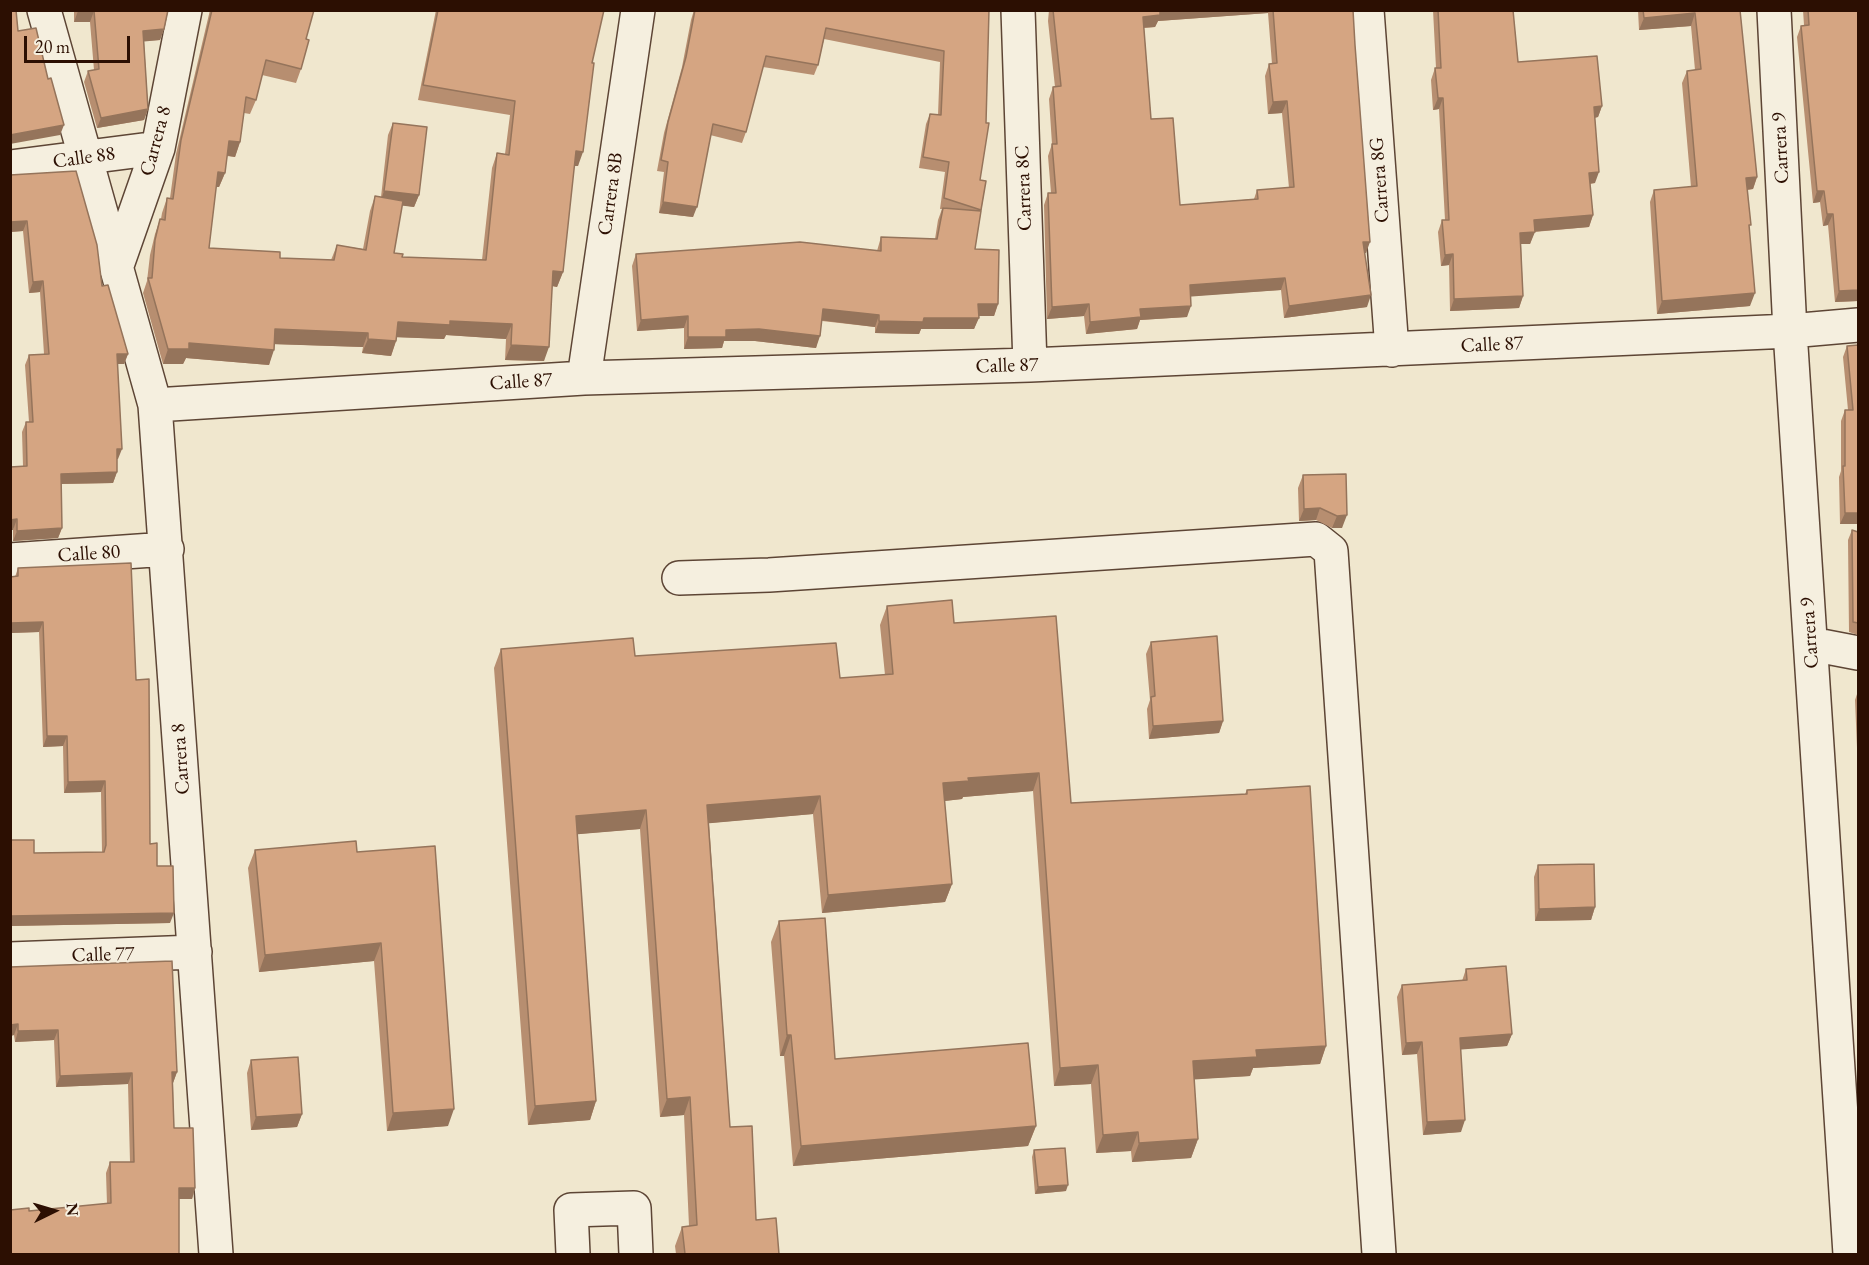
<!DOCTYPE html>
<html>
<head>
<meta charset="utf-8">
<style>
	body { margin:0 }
	#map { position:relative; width:1869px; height:1265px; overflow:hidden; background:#f0e7ce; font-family:"EB Garamond",serif }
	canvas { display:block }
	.frame { position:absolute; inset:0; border:12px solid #2c0f02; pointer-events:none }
	.north { position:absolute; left:24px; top:1181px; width:60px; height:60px; -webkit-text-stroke:4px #f5efdf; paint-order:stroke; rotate:85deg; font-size:16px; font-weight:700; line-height:24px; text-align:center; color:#2c0f02 }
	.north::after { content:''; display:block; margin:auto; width:21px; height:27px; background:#2c0f02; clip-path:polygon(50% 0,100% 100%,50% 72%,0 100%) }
	.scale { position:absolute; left:24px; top:36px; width:106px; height:27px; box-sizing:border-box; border:3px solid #2c0f02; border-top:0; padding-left:8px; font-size:18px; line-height:21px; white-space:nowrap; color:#2c0f02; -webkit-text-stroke:4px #f5efdf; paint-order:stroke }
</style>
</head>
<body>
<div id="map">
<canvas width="1869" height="1265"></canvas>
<div class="frame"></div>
<div class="north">N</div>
<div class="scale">20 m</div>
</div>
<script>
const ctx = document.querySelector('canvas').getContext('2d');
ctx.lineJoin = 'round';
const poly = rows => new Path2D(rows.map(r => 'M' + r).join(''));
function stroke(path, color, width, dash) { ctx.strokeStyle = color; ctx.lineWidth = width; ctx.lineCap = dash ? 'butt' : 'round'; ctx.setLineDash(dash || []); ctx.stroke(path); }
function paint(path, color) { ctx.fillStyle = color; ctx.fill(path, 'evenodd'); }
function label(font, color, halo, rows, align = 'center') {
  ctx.font = font + ' "EB Garamond",serif'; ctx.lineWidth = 4.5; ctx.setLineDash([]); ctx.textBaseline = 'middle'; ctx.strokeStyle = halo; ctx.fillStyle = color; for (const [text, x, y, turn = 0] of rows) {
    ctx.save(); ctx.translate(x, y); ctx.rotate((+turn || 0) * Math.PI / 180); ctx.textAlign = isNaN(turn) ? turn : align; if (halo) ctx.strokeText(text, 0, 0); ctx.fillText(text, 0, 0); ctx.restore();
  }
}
const minor = poly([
	[44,10,155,405,216,1254],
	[1018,10,1030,365],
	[1367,10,1392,350],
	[1774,10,1790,331,1850,1254],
	[10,167,158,148],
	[116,268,158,148,185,10],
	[584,378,638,10],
	[155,405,584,378,1030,365,1790,331,1858,325],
	[10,560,167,549],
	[679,578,769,575,1316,539,1331,551,1379,1254],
	[1811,644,1858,653],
	[10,959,195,952],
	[573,1254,571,1210,634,1208,636,1254]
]);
stroke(minor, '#5d4535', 36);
stroke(minor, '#f5efdf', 33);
paint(poly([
	[74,10,168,10,164,29,160,40,144,41,148,109,144,120,97,128,84,82,88,71,94,70,90,22,74,22],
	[210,10,314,10,306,39,301,69,296,83,262,75,256,100,250,114,244,113,240,142,235,157,227,156,225,173,219,187,216,187,209,248,280,258,331,260,337,245,363,249,370,211,375,196,381,197,388,135,393,123,419,195,414,207,402,205,394,253,402,257,482,260,492,168,497,153,505,154,510,115,418,100,436,10,604,10,592,63,578,166,574,166,563,272,557,287,552,286,544,361,505,360,506,339,446,335,444,339,396,337,396,341,391,356,362,353,363,347,274,344,269,365,186,358,183,364,163,364,143,293,147,281,150,255,155,234,160,219,161,219,162,213,167,198,170,198,176,154],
	[694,10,989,10,980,180,986,181,975,249,998,304,994,316,979,316,974,329,921,329,919,334,875,333,875,327,822,321,816,348,755,341,724,341,722,348,684,349,684,328,637,331,632,266,636,254,877,251,881,237,935,239,938,220,942,209,940,209,945,172,919,168,926,124,930,114,938,115,940,62,824,39,818,65,814,75,763,67,746,132,742,143,710,135,693,217,659,213,664,172,657,171,664,133,682,67,691,20],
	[1049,10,1353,10,1366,253,1365,253,1367,307,1284,318,1281,290,1190,296,1187,317,1140,320,1137,329,1086,334,1084,316,1047,319,1044,205,1048,193,1051,193,1048,156,1052,144,1049,99,1053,87,1055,87,1048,21],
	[1268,13,1272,64,1269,64,1265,76,1268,114,1282,113,1289,188,1257,190,1254,199,1180,205,1151,119,1144,28,1155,27,1158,21],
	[1433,10,1513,10,1518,62,1602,106,1598,117,1595,118,1595,183,1590,184,1593,215,1589,227,1534,232,1530,244,1521,244,1523,296,1519,308,1450,311,1449,265,1441,266,1438,232,1442,220,1445,220,1439,109,1433,110,1431,80,1435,68,1436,68],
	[1638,10,1740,10,1757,177,1753,189,1748,190,1749,230,1750,306,1657,314,1650,202,1654,190,1691,187,1682,83,1687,71,1695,70,1691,26,1639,30],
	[1803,10,1858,10,1858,301,1835,302,1828,225,1823,226,1820,202,1813,203,1797,37,1801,26,1804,25],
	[10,175,102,286,128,354,124,364,117,364,118,459,117,459,117,472,113,483,61,484,62,528,58,538,13,541,13,530,23,466,22,432,26,422,29,422,25,365,29,355,44,354,40,292,29,293,23,231,10,232],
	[1858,345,1858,524,1840,524,1839,477,1841,471,1841,421,1845,410,1848,410,1843,357,1847,346],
	[1346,474,1342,528,1332,528,1316,520,1299,521,1298,488,1303,475],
	[1852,530,1858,532,1858,635,1849,632,1848,540],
	[18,568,136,680,150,844,157,866,170,923,10,926,10,840,34,853,102,852,101,792,64,793,63,746,43,747,39,632,10,633,10,577,15,577],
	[887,606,954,623,1071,803,1245,794,1247,790,1326,1046,1320,1064,1253,1068,1250,1076,1194,1079,1198,1139,1191,1158,1132,1162,1131,1151,1096,1153,1091,1084,1054,1086,1033,791,963,797,962,799,944,801,952,884,945,902,822,913,813,814,709,823,730,1127,756,1220,779,1254,676,1254,675,1246,682,1227,689,1226,684,1115,660,1117,640,829,577,834,596,1101,590,1120,528,1125,494,668,501,649,635,656,840,678,885,675,880,625],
	[1151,642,1223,721,1219,733,1149,739,1147,709,1150,700,1146,654],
	[1858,691,1858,772,1855,700],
	[255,850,357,852,448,1126,387,1131,374,961,259,972,248,868],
	[1538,865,1595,907,1591,920,1535,921,1534,877],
	[779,921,835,1059,1036,1126,1028,1146,793,1166,784,1056,780,1056,771,942],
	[10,967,177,1072,173,1083,174,1128,195,1188,192,1199,179,1199,29,1211,107,1204,106,1173,110,1162,130,1162,128,1084,56,1087,54,1040,15,1042,14,1035,10,1036],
	[1466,969,1512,1034,1507,1046,1460,1049,1461,1132,1423,1135,1417,1054,1402,1055,1397,997,1402,985,1462,981],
	[251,1060,302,1114,297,1127,251,1130,247,1073],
	[1034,1150,1066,1191,1035,1194,1032,1157]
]), '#b78e70');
paint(poly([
	[1159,10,1269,10,1268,13,1158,21,1155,27,1139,28,1143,17],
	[78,11,94,11,90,22,74,22],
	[1695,13,1691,26,1639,30,1644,18],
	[164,29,160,40,139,42,143,31],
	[1438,98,1443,98,1439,109,1433,110],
	[1287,101,1282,113,1268,114,1273,102],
	[1602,106,1598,117,1590,118,1594,107],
	[148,109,144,120,97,128,101,118],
	[64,125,60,135,10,144,10,135],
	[229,141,240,142,235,157,224,155],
	[576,151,583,152,578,166,570,166],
	[218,172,225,173,219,187,213,187],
	[1599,172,1595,183,1585,184,1589,173],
	[1757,177,1753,189,1742,190,1746,178],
	[384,191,419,195,414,207,380,203],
	[1817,191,1824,191,1820,202,1813,203],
	[663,202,697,207,693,217,659,213],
	[1827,214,1833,214,1828,225,1823,226],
	[1593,215,1589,227,1530,232,1534,220],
	[27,221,23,231,10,232,10,222],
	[1535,232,1530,244,1516,244,1520,233],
	[1363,242,1370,242,1366,253,1359,254],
	[1453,254,1449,265,1441,266,1445,255],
	[553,271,563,272,557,287,548,285],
	[1285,278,1281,290,1185,297,1190,285],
	[43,281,40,292,29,293,33,282],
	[1858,290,1858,301,1835,302,1839,291],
	[1755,293,1750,306,1657,314,1662,301],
	[1371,295,1367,307,1284,318,1289,306],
	[1523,296,1519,308,1450,311,1454,299],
	[978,304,998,304,994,316,974,316],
	[1089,304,1084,316,1047,319,1052,307],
	[1191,306,1187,317,1140,320,1137,329,1086,334,1090,322,1140,309],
	[823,309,879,315,875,327,819,320],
	[688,316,684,328,637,331,641,320],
	[924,318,979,318,974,329,921,329,919,334,875,333,879,321],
	[450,321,512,324,506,339,446,335,444,339,392,337,398,322],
	[275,329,368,333,363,347,270,344],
	[759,329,820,336,816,348,755,341,724,341,722,348,684,349,688,337,726,330],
	[368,339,396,341,391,356,362,353],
	[189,343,274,350,269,365,186,358,183,364,163,364,168,349],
	[511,345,549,347,544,361,505,360],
	[117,354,128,354,124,364,113,364],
	[117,449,122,449,118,459,113,459],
	[117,472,113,483,57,484,61,474],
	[1320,508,1316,520,1299,521,1304,509],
	[1845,513,1858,513,1858,524,1840,524],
	[1347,515,1342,528,1332,528,1337,516],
	[17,519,13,530,10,530,10,520],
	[62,528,58,538,13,541,17,531],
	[43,622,39,632,10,633,10,623],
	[1223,721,1219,733,1149,739,1153,726],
	[47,736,67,736,63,746,43,747],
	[1039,773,1033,791,963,797,962,799,936,802,943,783,968,778],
	[105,781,101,792,64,793,68,782],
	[820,796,813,814,701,824,707,805],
	[646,810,640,829,569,835,576,816],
	[952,884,945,902,822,913,828,895],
	[1595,907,1591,920,1535,921,1539,909],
	[174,913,170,923,10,926,10,916],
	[381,943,374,961,259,972,265,955],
	[18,1024,14,1035,10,1036,10,1025],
	[58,1030,54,1040,15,1042,18,1031],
	[1512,1034,1507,1046,1455,1050,1460,1038],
	[787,1035,791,1035,784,1056,780,1056],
	[1422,1042,1417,1054,1402,1055,1406,1043],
	[1326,1046,1320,1064,1253,1068,1250,1076,1186,1080,1193,1061,1256,1050],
	[1098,1065,1091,1084,1054,1086,1060,1068],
	[172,1072,177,1072,173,1083],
	[132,1073,128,1084,56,1087,60,1076],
	[690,1097,684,1115,660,1117,667,1099],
	[596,1101,590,1120,528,1125,535,1106],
	[454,1109,448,1126,387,1131,393,1113],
	[302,1114,297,1127,251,1130,256,1117],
	[1465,1120,1461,1132,1423,1135,1427,1122],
	[1036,1126,1028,1146,793,1166,801,1146],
	[1138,1132,1131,1151,1096,1153,1103,1135],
	[1198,1139,1191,1158,1132,1162,1139,1143],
	[1068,1185,1066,1191,1035,1194,1038,1187],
	[179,1188,195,1188,192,1199,175,1199]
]), '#95745b');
const building = poly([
	[10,10,16,10,18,31,36,28,48,79,51,78,64,125,10,135,10,10],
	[78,10,168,10,164,29,143,31,148,109,101,118,88,71,99,69,94,11,78,11,78,10],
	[212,10,314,10,306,39,309,40,301,69,266,60,256,100,246,97,240,142,229,141,225,173,218,172,209,248,280,252,280,258,334,260,337,245,366,250,375,196,403,201,394,253,403,254,402,257,486,260,497,153,509,155,515,101,423,85,438,10,604,10,592,63,594,63,583,152,576,151,563,272,553,271,549,347,511,345,512,324,450,321,450,325,398,322,396,341,368,339,368,333,275,329,274,350,189,343,189,349,168,349,148,278,152,278,155,240,160,219,165,220,167,198,173,199,181,140,212,10],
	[695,10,989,10,986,123,989,123,980,180,986,181,981,210,944,198,949,162,923,157,930,114,941,115,944,51,826,28,818,65,766,56,746,132,713,124,697,207,663,202,668,162,661,160,668,122,686,57,695,10],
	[1053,10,1160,10,1160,15,1143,17,1151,119,1173,118,1180,205,1258,199,1257,190,1294,187,1287,101,1273,102,1269,64,1277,63,1273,10,1353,10,1355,45,1370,242,1363,242,1371,295,1289,306,1285,278,1190,285,1191,306,1140,309,1141,317,1090,322,1089,304,1052,307,1048,193,1056,193,1052,144,1057,144,1053,87,1061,86,1053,10],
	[1438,10,1513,10,1518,62,1597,56,1602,106,1594,107,1599,172,1589,173,1593,215,1534,220,1535,232,1520,233,1523,296,1454,299,1453,254,1445,255,1442,220,1449,220,1443,98,1438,98,1435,68,1441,68,1438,10],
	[1643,10,1740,10,1757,177,1746,178,1751,225,1749,225,1755,293,1662,301,1654,190,1697,186,1687,71,1701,69,1695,13,1644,18,1643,10],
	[1808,10,1858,10,1858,290,1839,291,1833,214,1827,214,1824,191,1817,191,1801,26,1809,25,1808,10],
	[393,123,427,127,419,195,384,191,393,123],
	[76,171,97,245,102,286,108,285,128,354,117,354,122,449,117,449,117,472,61,474,62,528,17,531,17,519,10,520,10,467,27,466,26,422,33,422,29,355,49,354,43,281,33,282,27,221,10,222,10,175,76,171],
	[943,208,981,211,975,249,999,250,998,304,978,304,979,318,924,318,923,322,879,321,879,315,823,309,820,336,759,329,726,330,726,337,688,337,688,316,641,320,636,254,800,242,881,251,881,237,937,239,943,208],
	[1858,345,1858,513,1845,513,1843,466,1845,466,1845,410,1853,410,1847,346,1858,345],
	[1346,474,1347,515,1337,516,1320,508,1304,509,1303,475,1346,474],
	[1852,530,1858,532,1858,623,1853,622,1852,530],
	[131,563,136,680,149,679,150,844,157,843,157,866,173,866,174,913,10,916,10,840,34,840,34,853,104,852,106,845,105,781,68,782,67,736,47,736,43,622,10,623,10,577,18,576,18,568,131,563],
	[952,600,954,623,1056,616,1071,803,1247,794,1247,790,1310,786,1326,1046,1256,1050,1257,1057,1193,1061,1198,1139,1139,1143,1138,1132,1103,1135,1098,1065,1060,1068,1039,773,968,778,969,781,943,783,952,884,828,895,820,796,707,805,730,1127,752,1126,756,1220,776,1218,779,1254,685,1254,682,1227,697,1225,690,1097,667,1099,646,810,576,816,596,1101,535,1106,501,649,633,638,635,656,836,643,840,678,893,674,887,606,952,600],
	[1217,636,1223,721,1153,726,1151,697,1155,696,1151,642,1217,636],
	[356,841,357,852,435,846,454,1109,393,1113,381,943,265,955,255,850,356,841],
	[1594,864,1595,907,1539,909,1538,865,1594,864],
	[825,918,835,1059,1028,1043,1036,1126,801,1146,791,1035,787,1035,779,921,825,918],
	[172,961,177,1072,172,1072,174,1128,193,1128,195,1188,179,1188,179,1254,10,1254,10,1210,29,1208,29,1211,111,1203,110,1162,134,1162,132,1073,60,1076,58,1030,18,1031,18,1024,10,1025,10,967,172,961],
	[1506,966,1512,1034,1460,1038,1465,1120,1427,1122,1422,1042,1406,1043,1402,985,1467,980,1466,969,1506,966],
	[298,1057,302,1114,256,1117,251,1060,298,1057],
	[1065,1148,1068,1185,1038,1187,1034,1150,1065,1148]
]);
paint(building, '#d5a582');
stroke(building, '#95745b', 1.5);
label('20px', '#2c0f02', '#f5efdf', [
	["Carrera 8",156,141,-75],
	["Carrera 9",1781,148,-93],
	["Calle 88",84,158,-8],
	["Carrera 8G",1380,180,-94],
	["Carrera 8C",1024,188,-92],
	["Carrera 8B",611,194,-82],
	["Calle 87",1492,345,-3],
	["Calle 87",1007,366,-2],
	["Calle 87",521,382,-4],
	["Calle 80",89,554,-4],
	["Carrera 9",1810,633,-94],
	["Carrera 8",181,759,-94],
	["Calle 77",103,955,-2]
]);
</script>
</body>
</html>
